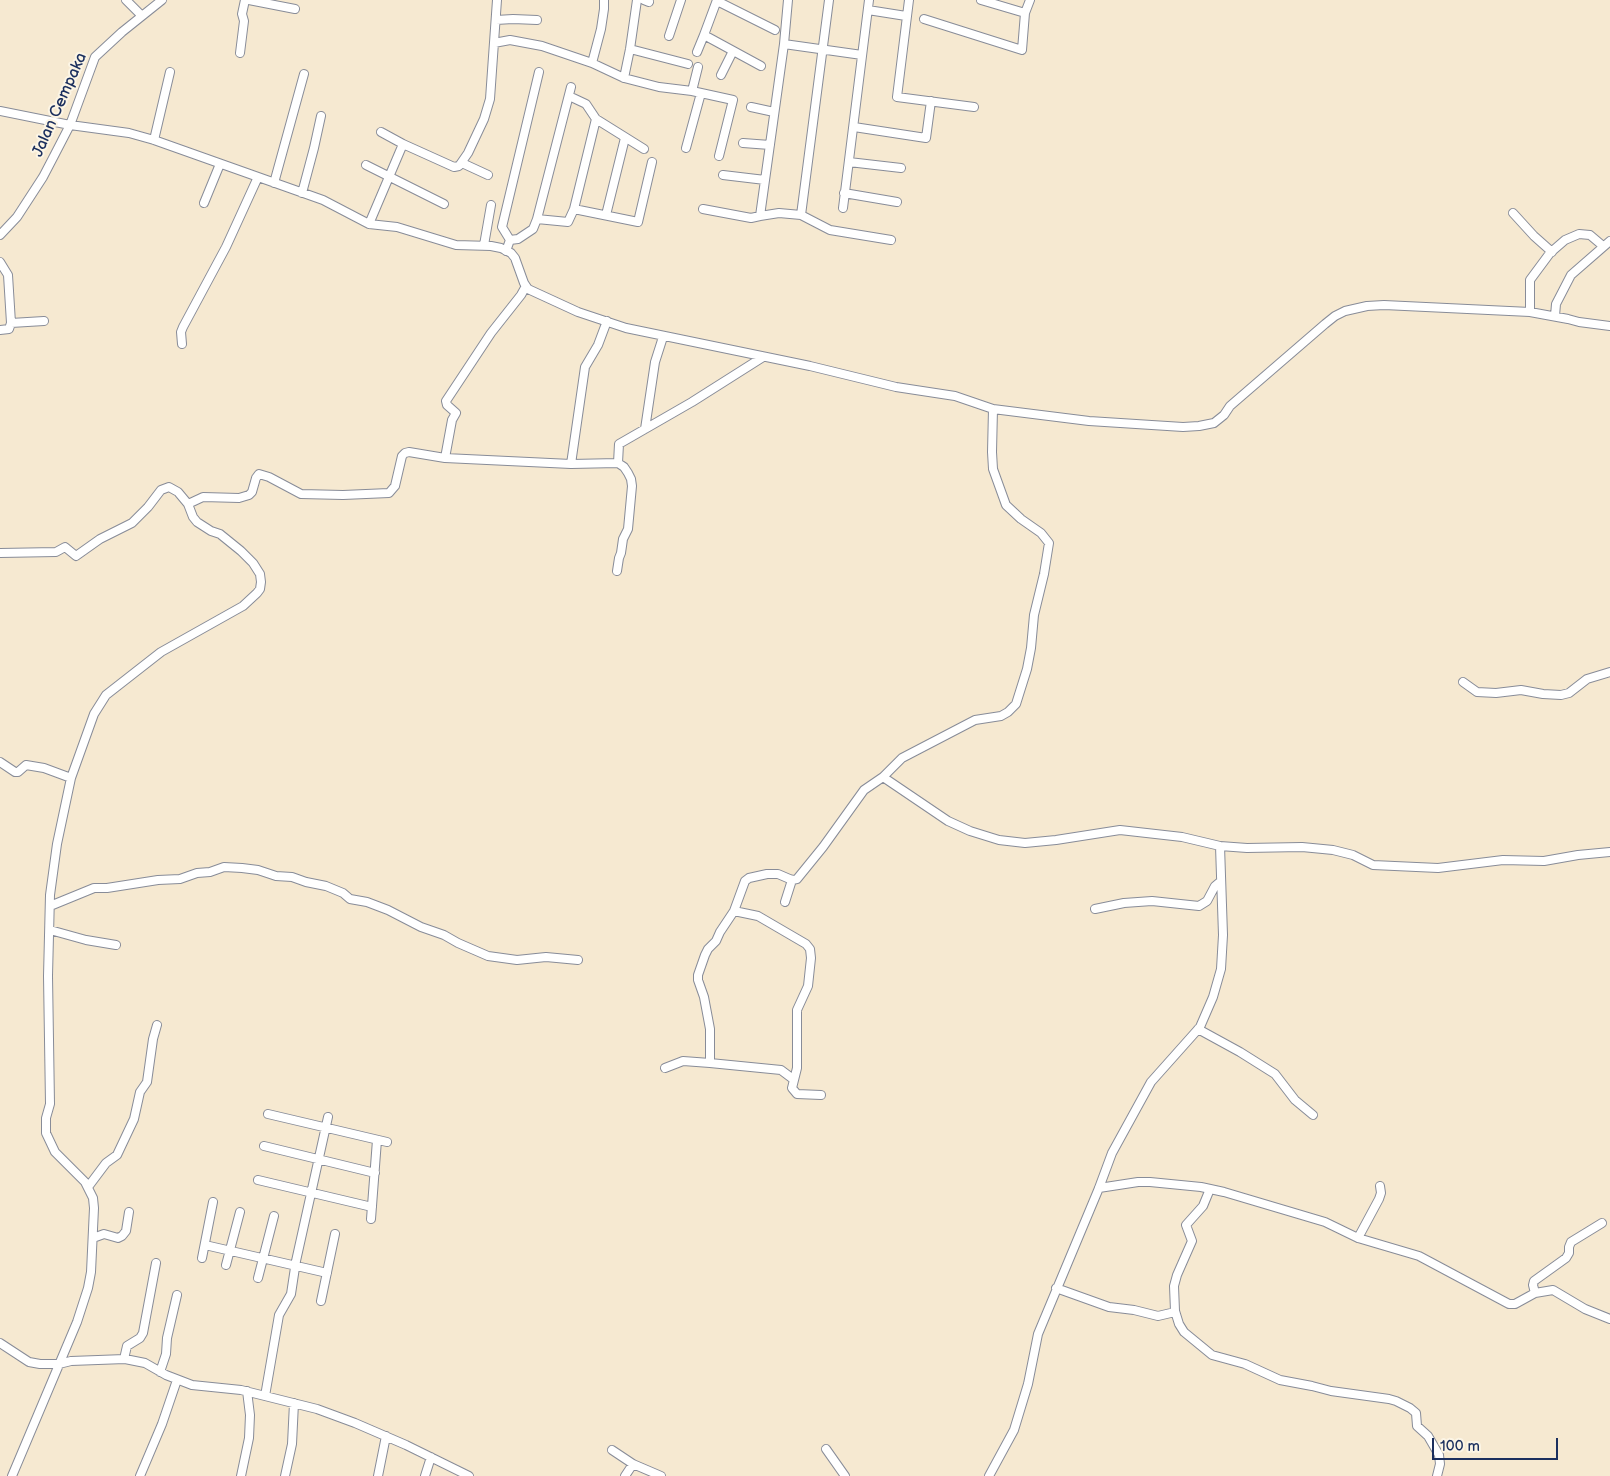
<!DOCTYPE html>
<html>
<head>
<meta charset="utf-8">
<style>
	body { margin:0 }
	#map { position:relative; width:1610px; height:1476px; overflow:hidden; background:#f6e9d1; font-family:"Balsamiq Sans",sans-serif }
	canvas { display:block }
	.scale { position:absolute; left:1432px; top:1438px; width:126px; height:22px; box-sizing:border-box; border:2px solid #1b2f5e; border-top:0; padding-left:6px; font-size:15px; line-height:18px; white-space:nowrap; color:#1b2f5e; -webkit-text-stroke:4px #fcf5e5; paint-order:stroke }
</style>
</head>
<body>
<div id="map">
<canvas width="1610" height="1476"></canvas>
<div class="scale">100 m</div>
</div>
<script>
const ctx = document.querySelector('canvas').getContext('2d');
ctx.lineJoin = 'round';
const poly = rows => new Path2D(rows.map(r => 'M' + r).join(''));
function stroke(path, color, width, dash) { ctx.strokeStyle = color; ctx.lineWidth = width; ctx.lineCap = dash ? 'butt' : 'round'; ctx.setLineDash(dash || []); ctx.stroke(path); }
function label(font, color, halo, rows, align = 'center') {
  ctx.font = font + ' "Balsamiq Sans",sans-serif'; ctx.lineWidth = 4; ctx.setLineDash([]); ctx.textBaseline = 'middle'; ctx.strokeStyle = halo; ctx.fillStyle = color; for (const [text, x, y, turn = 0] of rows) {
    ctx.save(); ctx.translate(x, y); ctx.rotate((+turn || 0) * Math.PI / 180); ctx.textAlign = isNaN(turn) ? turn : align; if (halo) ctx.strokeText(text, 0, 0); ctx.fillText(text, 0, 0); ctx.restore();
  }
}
const street = poly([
	[126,0,142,16],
	[249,0,295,9],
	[644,0,649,2],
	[717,0,704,35,761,66],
	[909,0,897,97,974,107],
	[981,0,1025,13],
	[717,1,775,30],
	[868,10,906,16],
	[924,19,1022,50,1025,13,1030,0],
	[496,20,513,19,537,20],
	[669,36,681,0],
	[494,43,510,40,542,46,592,63,624,78,659,87,692,91,733,100,719,156],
	[784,44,862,55],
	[630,49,688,64],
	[697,52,704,35],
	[240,53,244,21,242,14,245,0],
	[592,63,601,29,604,9,604,0],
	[721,75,733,51],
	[624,78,630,49,637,0],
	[692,91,698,67],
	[751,107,774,112],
	[0,111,70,125,129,133,154,140,323,200,369,224,397,227,456,245,491,246,501,248,511,253,515,258,524,283,528,289,578,312,626,328,810,366,896,387,955,396,993,409,1089,421,1183,427,1199,426,1214,423,1224,415,1230,406,1325,324,1335,316,1345,311,1367,306,1384,305,1530,312,1568,319,1579,322,1610,326],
	[596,119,644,149],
	[854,127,926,138,931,101],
	[381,132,403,144,454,167,459,166,468,153,484,119,490,99,497,0],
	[154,140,170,72],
	[743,143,770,145],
	[686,148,701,93],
	[849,162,901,168],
	[462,163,488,175],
	[366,165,444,204],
	[723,175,765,180],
	[274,183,304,74],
	[302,193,314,148,321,116],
	[844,193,897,202],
	[204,203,220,164],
	[843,208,869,0],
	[574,209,638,222,652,162],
	[703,209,751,218,760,216,784,44,788,0],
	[1513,213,1534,236,1552,252],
	[606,215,625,138],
	[801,215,829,0],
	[760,216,779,213,801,215,830,230,891,240],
	[537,219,568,222,574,209,596,119,586,104,569,96],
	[369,224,403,144],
	[0,235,17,217,43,177,55,154,70,125,95,57,122,32,162,0],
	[510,240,518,239,533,229,537,219,571,87],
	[484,245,491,205],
	[506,251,510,240,502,227,539,72],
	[0,262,8,275,11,323,9,329,0,330],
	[1530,312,1530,280,1550,253,1565,240,1579,234,1590,235,1603,246],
	[1555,316,1556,304,1571,275,1610,241],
	[11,323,44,321],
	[182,344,181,332,183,327,226,247,258,177],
	[645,429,655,362,663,337],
	[445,458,452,420,456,413,447,405,446,401,491,333,521,295,526,286],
	[571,464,585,367,598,345,607,321],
	[188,504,203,497,239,498,249,495,252,492,256,478,259,474,269,477,301,494,343,495,389,493,395,486,402,456,405,453,409,452,445,458,571,464,618,463,619,444,692,402,763,357],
	[0,553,56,552,65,547,76,556,100,539,132,523,148,507,161,490,169,487,178,492,188,504,193,517,197,522,211,531,220,534,241,551,253,563,260,574,261,582,260,589,257,593,243,606,161,652,106,695,94,714,71,778,57,844,50,895,48,976,50,1104,46,1118,46,1133,55,1152,85,1182,93,1198,94,1208,91,1272,88,1288,77,1322,12,1476],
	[617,571,619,558,621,553,623,539,628,529,632,486,631,479,628,473,624,467,618,463],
	[1463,682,1477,692,1496,693,1521,690,1543,694,1561,695,1569,693,1587,679,1610,672],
	[0,762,15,772,18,772,26,765,44,768,71,778],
	[883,777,948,821,970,831,999,840,1025,843,1056,840,1120,830,1182,837,1220,846,1247,848,1302,847,1333,850,1353,855,1373,865,1438,868,1503,860,1544,861,1578,855,1610,852],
	[785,902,792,880],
	[50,906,94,888,107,888,158,880,180,879,197,873,210,872,224,867,242,868,258,870,276,876,292,877,306,882,326,886,343,893,350,899,367,902,388,910,421,927,444,935,458,943,488,956,517,960,546,957,578,960],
	[1095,909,1124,903,1152,901,1199,906,1207,901,1215,886,1221,881],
	[734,911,758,916,806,944,810,949,811,958,808,986,797,1010,797,1068,792,1088,797,1094,821,1095],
	[50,930,86,940,116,945],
	[1198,1029,1240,1052,1275,1074,1295,1100,1313,1115],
	[710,1063,710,1029,704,997,698,980,698,975,705,955,708,949,716,941,720,932,734,911,745,881,749,878,767,874,778,874,792,880,797,879,823,847,864,790,883,777,902,758,975,720,1001,716,1008,712,1016,704,1027,669,1031,648,1034,615,1044,574,1049,543,1041,533,1021,519,1006,505,993,469,992,452,993,409],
	[665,1068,683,1061,710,1063,781,1070,793,1079],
	[268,1114,387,1142],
	[264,1146,375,1173],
	[258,1180,372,1207],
	[88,1187,106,1163,117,1155,134,1119,140,1092,147,1082,153,1039,157,1025],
	[1099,1188,1138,1182,1150,1182,1201,1187,1224,1192,1325,1222,1358,1238,1419,1256,1509,1304,1515,1304,1535,1293,1553,1290,1585,1309,1610,1319],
	[1210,1189,1203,1206,1186,1225,1192,1241,1177,1275,1174,1286,1175,1311,1179,1324,1184,1332,1212,1355,1245,1364,1280,1380,1312,1386,1331,1391,1389,1399,1396,1401,1410,1408,1416,1413,1417,1426,1428,1436,1439,1455,1440,1464,1437,1476],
	[371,1219,377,1140],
	[93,1238,104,1234,118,1238,122,1236,126,1231,129,1212],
	[1358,1238,1379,1199,1381,1193,1380,1186],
	[205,1245,327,1273],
	[202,1258,213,1202],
	[226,1265,240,1212],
	[258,1278,274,1216],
	[1056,1288,1109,1307,1134,1310,1158,1316,1175,1312],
	[1535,1293,1533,1285,1534,1281,1566,1258,1569,1253,1569,1247,1571,1242,1602,1223],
	[321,1301,335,1234],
	[0,1343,29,1362,40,1364,59,1364,71,1361,125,1359,145,1363,166,1375,192,1385,241,1390,317,1409,355,1423,406,1445,469,1476],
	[124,1359,127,1346,140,1338,143,1333,156,1263],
	[160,1372,166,1354,167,1338,177,1295],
	[265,1396,279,1315,291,1294,296,1261,328,1117],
	[826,1449,845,1476],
	[612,1450,633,1464,661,1476],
	[140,1476,162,1424,177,1380],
	[241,1476,249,1438,250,1415,247,1391],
	[285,1476,292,1444,294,1403],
	[378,1476,386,1436],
	[425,1476,431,1457],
	[625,1476,633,1464],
	[989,1476,1014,1430,1028,1384,1038,1334,1099,1188,1112,1153,1151,1082,1200,1027,1213,997,1221,969,1223,935,1220,846]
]);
stroke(street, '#888c98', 10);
stroke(street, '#fff', 8);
label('16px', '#1b2f5e', '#fcf5e5', [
	["Jalan Cempaka",60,105,-66]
]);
</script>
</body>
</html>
